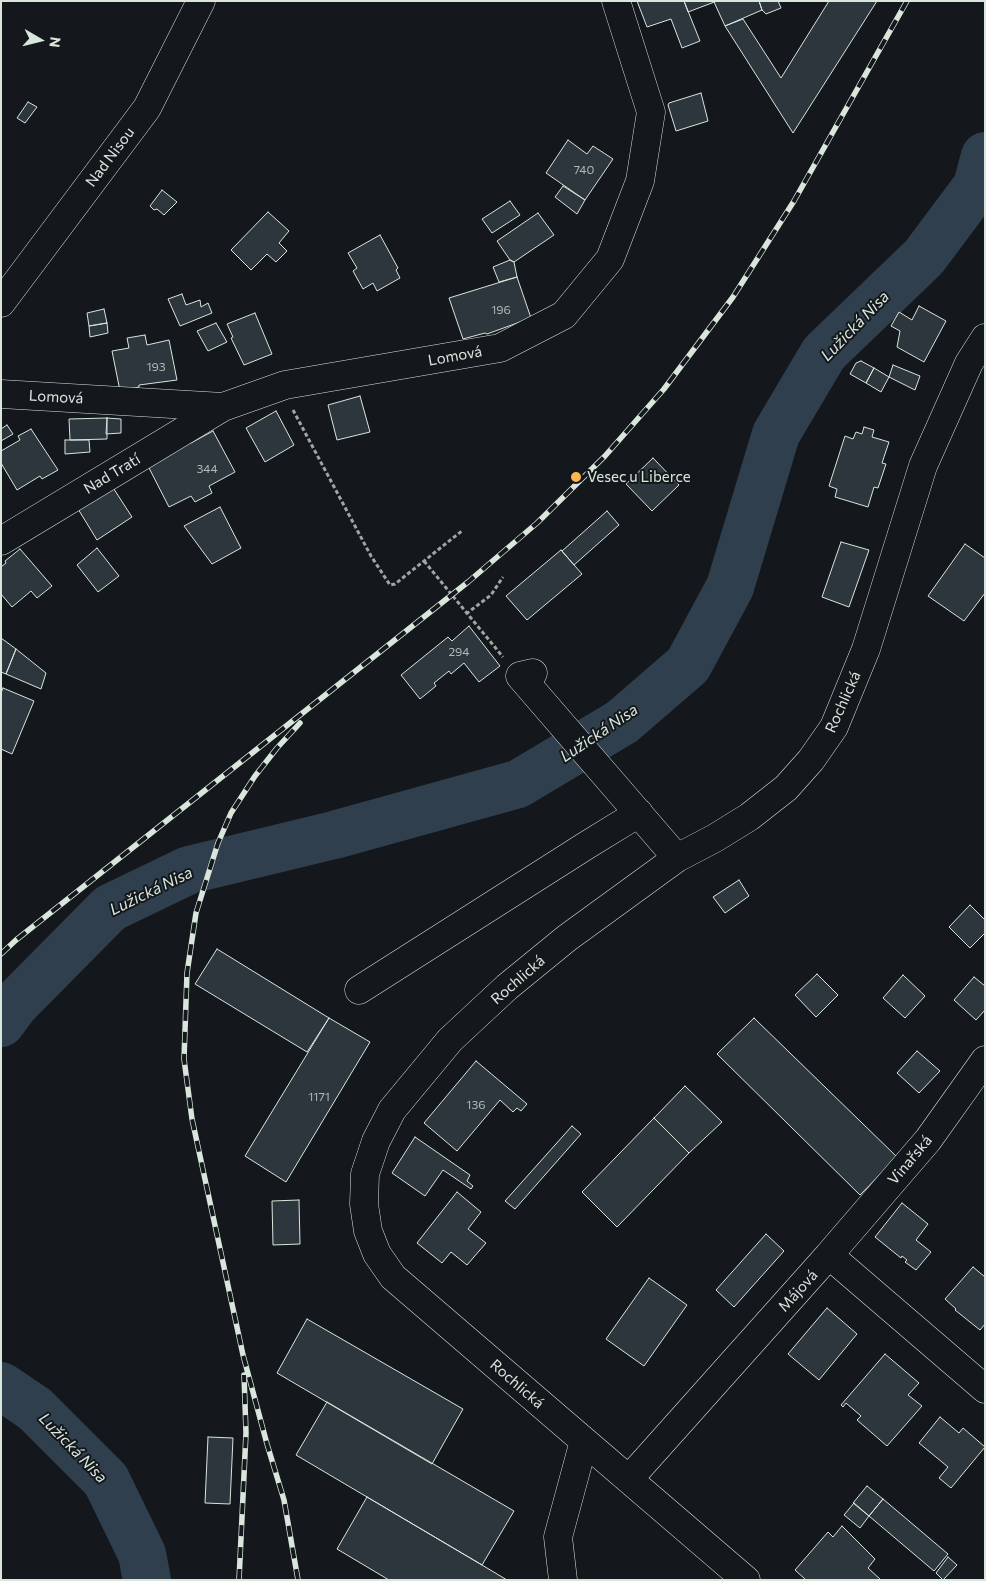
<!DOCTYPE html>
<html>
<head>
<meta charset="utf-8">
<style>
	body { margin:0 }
	#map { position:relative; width:986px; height:1581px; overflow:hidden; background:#14181c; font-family:Commissioner,sans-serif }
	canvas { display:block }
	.frame { position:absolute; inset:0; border:2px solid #d8e6dc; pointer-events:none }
	.north { position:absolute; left:15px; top:15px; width:50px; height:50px; -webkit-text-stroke:4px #14181c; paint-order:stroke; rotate:98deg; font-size:14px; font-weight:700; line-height:20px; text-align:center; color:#d8e6dc }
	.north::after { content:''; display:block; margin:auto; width:18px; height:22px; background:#d8e6dc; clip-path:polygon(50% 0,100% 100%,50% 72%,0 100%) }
</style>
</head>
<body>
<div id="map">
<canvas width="986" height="1581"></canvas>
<div class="frame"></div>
<div class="north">N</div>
</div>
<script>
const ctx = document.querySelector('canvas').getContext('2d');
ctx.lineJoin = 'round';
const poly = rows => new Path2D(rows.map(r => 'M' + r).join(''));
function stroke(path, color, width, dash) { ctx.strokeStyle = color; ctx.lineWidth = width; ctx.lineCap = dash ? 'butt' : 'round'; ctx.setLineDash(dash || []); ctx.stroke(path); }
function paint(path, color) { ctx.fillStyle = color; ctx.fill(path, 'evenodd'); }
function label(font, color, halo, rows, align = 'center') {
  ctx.font = font + ' Commissioner,sans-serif'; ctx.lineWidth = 4; ctx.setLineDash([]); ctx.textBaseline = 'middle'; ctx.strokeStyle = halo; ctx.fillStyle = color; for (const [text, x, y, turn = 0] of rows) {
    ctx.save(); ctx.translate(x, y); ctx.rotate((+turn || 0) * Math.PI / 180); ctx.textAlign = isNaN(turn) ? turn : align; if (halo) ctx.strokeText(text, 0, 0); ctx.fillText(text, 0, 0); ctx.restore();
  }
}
stroke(poly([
	[1,1023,15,1004,110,908,189,870,334,835,518,784,622,722,688,665,730,587,776,434,824,353,924,257,977,186,985,156],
	[1,1386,35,1409,106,1480,142,1554,147,1580]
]), '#2f3f4d', 48);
const building = poly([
	[637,1,684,1,700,41,682,48,671,19,647,27,637,1],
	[684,1,717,1,688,12,684,1],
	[717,1,759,1,762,10,725,26,714,2,717,1],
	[759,1,778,1,781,8,766,14,762,10,759,1],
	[829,1,877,1,793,133,725,26,743,19,781,78,829,1],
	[701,93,708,121,676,131,668,105,669,103,701,93],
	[28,102,37,107,25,123,17,118,28,102],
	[568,140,587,154,593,146,613,159,585,200,546,173,568,140],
	[563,186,585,200,577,214,555,197,563,186],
	[162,190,177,202,164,215,157,209,154,210,150,206,162,190],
	[510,201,520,215,492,233,482,219,510,201],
	[268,212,289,231,279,243,287,251,276,262,267,254,251,270,231,250,268,212],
	[538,213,554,235,514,262,510,260,497,241,538,213],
	[380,235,398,268,396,270,400,278,377,291,373,283,363,289,353,271,357,268,348,253,380,235],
	[510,260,514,262,517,277,499,282,493,267,510,260],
	[517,277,531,318,487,334,485,333,463,339,449,298,517,277],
	[182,294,186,305,200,300,201,307,208,303,212,313,180,326,168,299,182,294],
	[919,306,946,321,924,362,897,347,900,331,891,326,899,312,912,320,919,306],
	[104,309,107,323,89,326,87,313,104,309],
	[255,313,272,354,244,365,231,338,233,337,227,324,255,313],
	[107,323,108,333,90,337,89,326,107,323],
	[216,323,227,342,208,351,197,331,216,323],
	[145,335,147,345,169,340,177,380,139,385,139,387,120,391,112,351,129,348,127,338,145,335],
	[861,361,874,368,866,383,850,374,856,363,861,361],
	[893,365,920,376,915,390,889,377,893,365],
	[874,368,889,377,881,392,866,383,874,368],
	[360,396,370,432,337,440,328,405,360,396],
	[276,411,294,445,265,462,246,428,276,411],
	[107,418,107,439,70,440,69,419,107,418],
	[107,418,121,419,121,433,106,434,107,418],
	[7,425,13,434,1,441,1,429,7,425],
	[864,427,874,430,872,437,889,442,882,463,886,464,878,488,874,487,868,507,835,497,837,489,829,486,845,436,853,439,856,432,862,434,864,427],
	[31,429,58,470,42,479,40,476,17,490,1,463,1,451,20,440,18,436,31,429],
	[213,431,235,472,209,486,212,493,195,502,191,496,169,507,148,466,181,446,191,443,213,431],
	[65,440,89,440,90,452,65,454,65,440],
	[653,458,679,485,652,511,626,484,653,458],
	[110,483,132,517,97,540,75,504,110,483],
	[220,507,241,548,212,564,184,526,220,507],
	[607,511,619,525,574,565,562,551,607,511],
	[841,542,869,550,849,607,822,597,841,542],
	[965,544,985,558,985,593,964,621,928,596,965,544],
	[97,548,119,576,98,592,77,565,97,548],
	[20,549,52,586,37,598,31,591,12,607,1,594,1,567,6,563,5,561,20,549],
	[561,550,582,574,527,620,506,596,561,550],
	[469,626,500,666,479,682,464,663,451,674,449,671,434,683,436,686,420,699,401,675,448,637,452,641,469,626],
	[1,638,16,649,6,674,1,672,1,638],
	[16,649,46,673,41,689,6,674,16,649],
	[3,688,34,701,12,754,1,749,1,693,3,688],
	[739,880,749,896,725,913,713,897,739,880],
	[970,905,985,920,985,933,970,948,949,927,970,905],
	[217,949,329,1018,307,1052,195,984,217,949],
	[817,974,838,995,816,1017,795,995,817,974],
	[903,975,925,996,905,1018,883,998,903,975],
	[974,977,985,986,985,1010,976,1020,954,1000,974,977],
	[329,1018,370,1042,286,1182,245,1156,329,1018],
	[754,1018,897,1157,860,1195,717,1054,754,1018],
	[917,1051,940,1071,919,1093,897,1073,917,1051],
	[476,1061,527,1104,521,1111,517,1108,513,1112,500,1100,457,1151,424,1123,476,1061],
	[685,1086,722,1122,689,1153,654,1118,685,1086],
	[654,1118,689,1153,617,1227,582,1192,654,1118],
	[572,1126,581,1134,515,1209,505,1201,572,1126],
	[415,1137,470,1175,467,1181,473,1186,471,1189,443,1170,425,1196,392,1173,415,1137],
	[457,1192,481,1212,468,1229,486,1243,467,1265,451,1252,442,1263,417,1243,457,1192],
	[299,1200,300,1244,273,1245,272,1201,299,1200],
	[902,1203,928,1224,916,1240,931,1252,916,1270,905,1262,907,1260,902,1256,901,1258,875,1237,902,1203],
	[766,1234,784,1251,734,1307,716,1290,766,1234],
	[973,1267,985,1277,985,1324,980,1330,955,1310,956,1309,945,1299,973,1267],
	[649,1278,687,1305,644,1366,606,1339,649,1278],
	[827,1308,857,1334,819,1380,788,1354,827,1308],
	[307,1319,463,1409,432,1464,277,1373,307,1319],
	[885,1354,919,1383,908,1395,922,1406,887,1446,857,1420,861,1416,846,1403,843,1407,841,1405,885,1354],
	[327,1402,514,1511,482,1565,296,1455,327,1402],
	[940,1417,959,1433,963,1428,985,1447,951,1488,939,1478,948,1467,919,1443,940,1417],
	[208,1437,233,1438,230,1504,205,1503,208,1437],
	[867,1486,883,1499,869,1516,853,1503,867,1486],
	[367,1497,482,1565,507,1580,389,1580,337,1549,367,1497],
	[883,1499,948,1554,934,1571,869,1516,883,1499],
	[854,1503,869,1516,860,1528,844,1515,854,1503],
	[842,1526,875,1559,868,1568,881,1580,806,1580,795,1570,828,1532,833,1537,842,1526],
	[948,1557,957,1565,943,1580,936,1573,948,1557]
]);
paint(building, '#2c363c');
stroke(building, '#d8e6dc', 1);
const minor = poly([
	[1,303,147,108,201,1],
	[1,394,223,407,285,385,500,348,564,315,610,259,640,181,651,112,616,1],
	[1,541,223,407],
	[533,673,520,676,677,858],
	[359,990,587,845,639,813],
	[829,1255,928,1140,985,1060],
	[629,1479,829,1255,985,1389],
	[563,1580,558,1537,584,1441],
	[746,1580,393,1277,377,1254,368,1231,364,1204,365,1174,376,1141,392,1110,450,1040,507,987,567,938,677,858,715,838,749,817,786,788,811,760,834,727,866,649,923,466,969,363,985,338]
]);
stroke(minor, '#d8e6dc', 29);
stroke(poly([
	[293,410,371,556,390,585,395,584,463,530],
	[424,561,503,657],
	[466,614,491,595,503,577]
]), '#9da8a2', 3, [4, 2.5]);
stroke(minor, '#14181c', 28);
const rail = poly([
	[1,954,16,940,468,582,537,523,605,456,664,389,733,297,794,201,907,1],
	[239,1580,246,1433,244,1375],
	[298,1580,284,1500,267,1444,243,1355,192,1119,184,1059,187,973,196,913,218,843,231,813,255,776,277,748,300,723]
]);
stroke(rail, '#d8e6dc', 5.5);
stroke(rail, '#14181c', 4, [11]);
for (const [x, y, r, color] of [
	[576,477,6,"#ffb74d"]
]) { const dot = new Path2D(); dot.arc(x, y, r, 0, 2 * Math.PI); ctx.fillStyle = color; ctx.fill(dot); stroke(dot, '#14181c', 2); }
label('12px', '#adbab4', null, [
	["740",584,170],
	["196",501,310],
	["193",156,367],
	["344",207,469],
	["294",459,652],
	["1171",319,1097],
	["136",476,1105]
]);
label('15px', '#d8e6dc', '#14181c', [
	["Nad Nisou",110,157,-53],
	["Lomová",455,356,-10],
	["Lomová",56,397,3],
	["Nad Tratí",112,474,-31],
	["Rochlická",843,702,-66],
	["Rochlická",518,980,-41],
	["Vinařská",910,1160,-50],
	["Májová",798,1291,-48],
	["Rochlická",517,1384,41]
]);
label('15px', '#d8e6dc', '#14181c', [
	["Vesec u Liberce",587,477]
], 'left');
label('italic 16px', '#d8e6dc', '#14181c', [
	["Lužická Nisa",855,326,-46],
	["Lužická Nisa",599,733,-34],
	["Lužická Nisa",151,891,-26],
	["Lužická Nisa",73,1448,46]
]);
</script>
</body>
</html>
